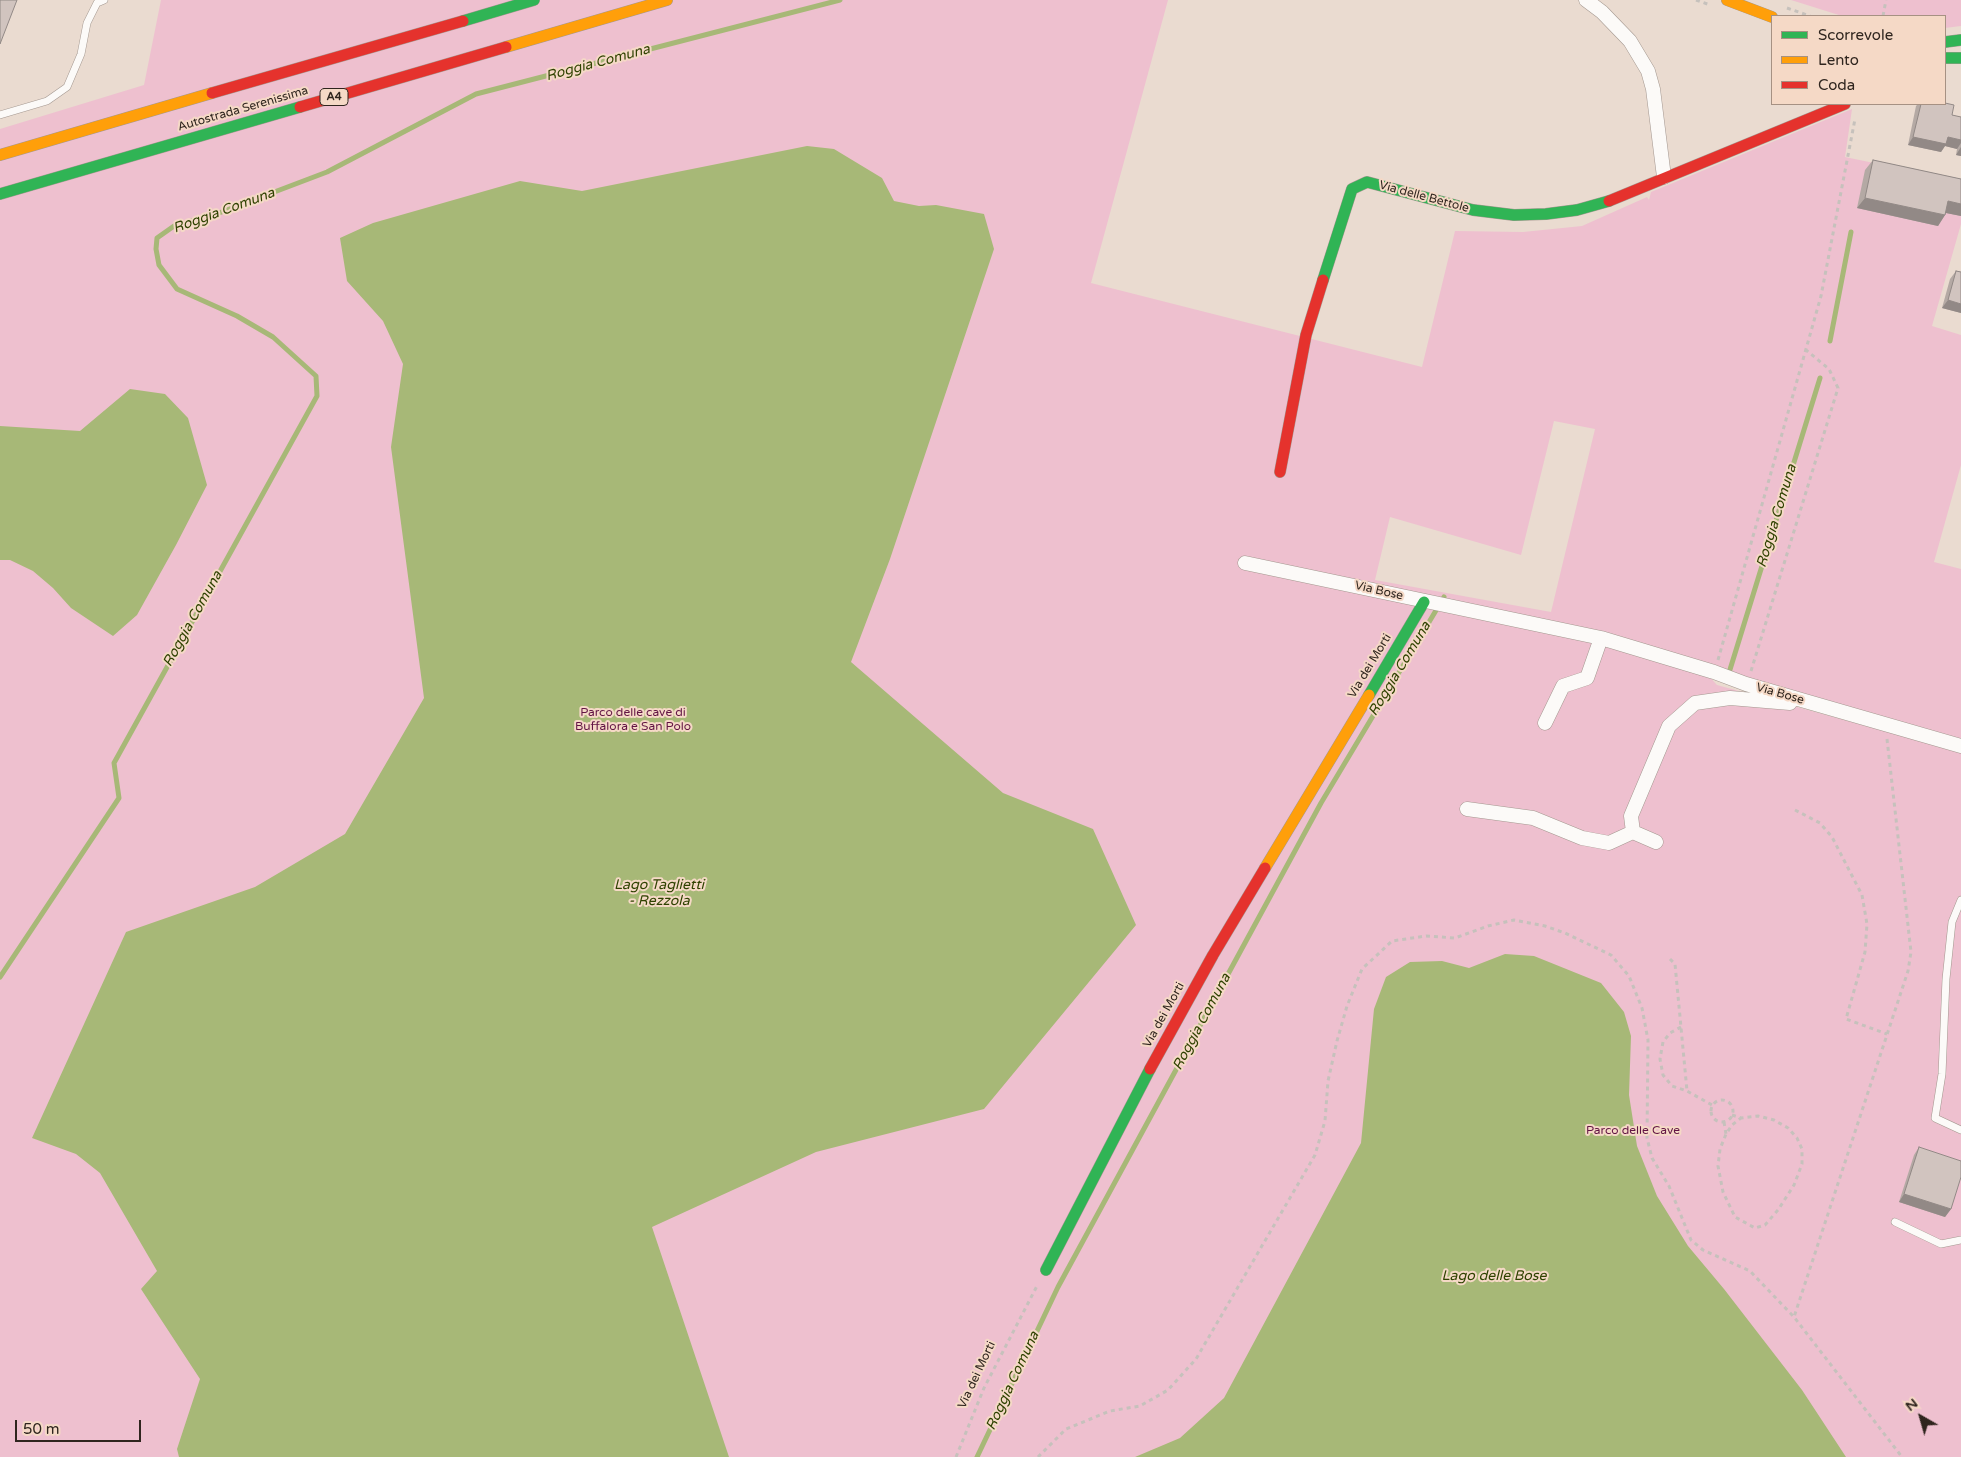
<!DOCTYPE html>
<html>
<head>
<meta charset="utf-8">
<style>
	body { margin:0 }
	#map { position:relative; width:1961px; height:1457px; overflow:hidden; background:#eadbd0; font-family:"Varela Round",sans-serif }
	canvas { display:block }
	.legend { position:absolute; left:1771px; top:15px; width:175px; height:90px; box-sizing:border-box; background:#f5d9c6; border:1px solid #a69183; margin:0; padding:6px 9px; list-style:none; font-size:15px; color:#2f251e }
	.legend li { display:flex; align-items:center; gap:10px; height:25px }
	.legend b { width:25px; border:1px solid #a69183 }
	.north { position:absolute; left:1896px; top:1392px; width:50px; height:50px; -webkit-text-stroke:4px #f5d9c6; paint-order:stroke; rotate:322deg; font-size:14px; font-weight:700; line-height:20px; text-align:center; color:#2f251e }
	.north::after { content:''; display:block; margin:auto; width:18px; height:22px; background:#2f251e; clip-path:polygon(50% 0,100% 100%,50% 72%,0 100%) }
	.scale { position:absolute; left:15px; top:1420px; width:126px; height:22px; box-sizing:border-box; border:2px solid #2f251e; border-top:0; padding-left:6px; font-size:15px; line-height:18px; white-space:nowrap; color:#2f251e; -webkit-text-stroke:4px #f5d9c6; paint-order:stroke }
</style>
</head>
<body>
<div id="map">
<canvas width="1961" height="1457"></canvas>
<ul class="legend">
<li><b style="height:6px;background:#30b455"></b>Scorrevole</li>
<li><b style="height:6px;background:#ff9f0a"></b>Lento</li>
<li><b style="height:6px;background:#e5322d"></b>Coda</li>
</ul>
<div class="north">N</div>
<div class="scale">50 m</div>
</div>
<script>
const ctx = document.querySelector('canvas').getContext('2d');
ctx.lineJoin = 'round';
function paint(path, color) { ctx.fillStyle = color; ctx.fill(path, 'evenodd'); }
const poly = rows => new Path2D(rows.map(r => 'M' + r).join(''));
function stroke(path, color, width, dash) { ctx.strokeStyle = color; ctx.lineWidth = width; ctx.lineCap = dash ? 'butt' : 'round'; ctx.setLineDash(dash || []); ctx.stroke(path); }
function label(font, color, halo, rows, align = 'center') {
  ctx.font = font + ' "Varela Round",sans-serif'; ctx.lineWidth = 4; ctx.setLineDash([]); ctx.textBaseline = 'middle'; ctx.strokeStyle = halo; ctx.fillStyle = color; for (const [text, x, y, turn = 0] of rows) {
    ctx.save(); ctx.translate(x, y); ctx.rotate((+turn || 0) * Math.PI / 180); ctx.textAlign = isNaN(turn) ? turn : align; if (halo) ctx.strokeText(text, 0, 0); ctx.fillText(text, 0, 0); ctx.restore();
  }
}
paint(poly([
	[161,0,1168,0,1091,283,1422,367,1455,231,1523,232,1582,226,1647,197,1649,200,1651,192,1852,109,1845,157,1961,181,1961,224,1932,326,1961,335,1961,465,1934,562,1961,569,1961,742,1707,674,1717,685,1961,752,1961,1457,0,1457,0,129,144,85],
	[1554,421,1595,429,1551,612,1375,580,1390,517,1521,555],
	[1791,0,1961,0,1961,26,1945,28,1945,16,1842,16]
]), '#eec0cf');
paint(poly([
	[807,146,834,149,882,178,894,201,919,206,936,205,984,214,994,249,890,559,851,662,1003,793,1093,829,1136,925,984,1109,816,1152,652,1227,729,1457,179,1457,177,1449,200,1379,141,1289,157,1271,100,1173,76,1154,32,1138,126,932,255,887,345,834,424,698,391,447,403,364,383,321,347,281,340,238,373,223,520,181,582,191],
	[130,389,165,394,188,418,207,485,176,545,137,615,113,636,71,608,53,588,33,571,10,560,0,560,0,426,80,431],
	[1505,954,1534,956,1601,983,1624,1012,1631,1036,1629,1095,1637,1146,1657,1196,1688,1246,1724,1289,1802,1390,1846,1457,1135,1457,1180,1438,1224,1398,1361,1143,1374,1009,1386,977,1410,962,1442,961,1469,968]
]), '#a7b877');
stroke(poly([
	[1830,341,1851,232],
	[1728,676,1820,378],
	[0,977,119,798,114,763,317,396,316,376,273,337,237,316,177,289,159,265,156,249,157,238,174,226,219,213,327,172,476,94,840,0],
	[977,1457,1058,1287,1321,803,1444,597]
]), '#a7b877', 5);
const lane = poly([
	[0,115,47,101,67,87,81,54,87,23,97,3,104,0],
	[1961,900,1952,922,1946,979,1942,1074,1935,1118,1961,1130],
	[1895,1222,1941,1244,1961,1240]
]);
const street = poly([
	[1586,0,1602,12,1630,41,1648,71,1653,89,1664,177],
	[1245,563,1601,638,1714,672,1746,684,1961,746],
	[1545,723,1563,686,1587,678,1601,638],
	[1467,809,1533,818,1582,838,1609,843,1633,832],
	[1656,842,1633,832,1631,816,1669,726,1695,703,1730,698,1790,703]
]);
const fast = poly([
	[463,21,534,0],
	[1945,42,1961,40],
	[1945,58,1961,58],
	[0,194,300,107],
	[1323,280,1352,189,1367,182,1473,210,1514,215,1546,214,1577,210,1609,201],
	[1369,695,1424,602],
	[1046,1270,1150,1069]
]);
const slow = poly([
	[1727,0,1772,17],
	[506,47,667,0],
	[0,155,212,93],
	[1265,868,1369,695]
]);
const jam = poly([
	[212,93,463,21],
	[300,107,506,47],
	[1609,201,1845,104],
	[1280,472,1306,335,1323,280],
	[1150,1069,1213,955,1265,868]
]);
stroke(lane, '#a49890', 8);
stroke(street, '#a49890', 15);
stroke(fast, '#a49890', 12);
stroke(slow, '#a49890', 12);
stroke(jam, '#a49890', 12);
stroke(poly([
	[1696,0,1710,5],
	[1787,8,1810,16],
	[1883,16,1886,0],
	[1718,660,1821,296,1855,119],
	[1751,671,1838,388,1829,369,1806,350],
	[1887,739,1911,952,1908,971,1794,1317,1902,1457],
	[1795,810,1820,823,1832,837,1862,895,1867,924,1865,952,1846,1019,1887,1034],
	[1670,959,1675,964,1687,1091],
	[1681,1027,1670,1033,1663,1042,1660,1059,1663,1075,1672,1086,1687,1091,1712,1105],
	'1711 1111a11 11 0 1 1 22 0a11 11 0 1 1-22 0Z',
	[1732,1115,1741,1118,1758,1116,1774,1120,1788,1128,1797,1138,1802,1149,1802,1164,1794,1185,1778,1210,1765,1225,1755,1228,1735,1217,1723,1192,1718,1166,1720,1149,1726,1134,1732,1125,1741,1118],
	[1724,1122,1726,1134],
	[956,1457,984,1388,1038,1284],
	[1038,1457,1066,1429,1110,1411,1140,1406,1168,1390,1196,1359,1315,1155,1325,1121,1328,1081,1337,1041,1347,1006,1362,969,1392,941,1426,936,1455,938,1488,926,1514,920,1545,926,1565,933,1611,955,1629,976,1642,1008,1648,1040,1647,1138,1652,1158,1669,1186,1691,1240,1703,1250,1750,1271,1794,1317]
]), '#c6c1bc', 3, [4, 4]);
stroke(lane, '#fcfaf8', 7);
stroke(street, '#fcfaf8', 14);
stroke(fast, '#30b455', 11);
stroke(slow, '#ff9f0a', 11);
stroke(jam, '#e5322d', 11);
paint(poly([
	[1918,104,1945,104,1952,115,1961,117,1961,156,1956,155,1957,149,1945,146,1941,152,1908,145,1916,106],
	[1873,160,1961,179,1961,216,1946,213,1945,215,1938,226,1857,208,1865,170],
	[1956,271,1961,272,1961,313,1942,308,1950,279],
	[1919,1147,1951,1209,1945,1217,1899,1202,1914,1155]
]), '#b4a9a4');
paint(poly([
	[1913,137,1948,137,1961,140,1961,143,1957,149,1945,146,1941,152,1908,145],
	[1961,147,1961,156,1956,155],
	[1865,198,1945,215,1938,226,1857,208],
	[1948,201,1961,204,1961,216,1941,212],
	[1948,300,1961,304,1961,313,1942,308],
	[1904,1194,1951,1209,1945,1217,1899,1202]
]), '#928986');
const building = poly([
	[0,0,17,0,0,44,0,0],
	[1945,103,1954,105,1952,115,1961,117,1961,140,1948,137,1946,144,1913,137,1921,104,1945,104,1945,103],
	[1873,160,1961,179,1961,204,1948,201,1945,215,1865,198,1873,160],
	[1956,271,1961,272,1961,304,1948,300,1956,271],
	[1919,1147,1961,1161,1961,1177,1951,1209,1904,1194,1919,1147]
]);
paint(building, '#d1c4bf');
stroke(building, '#928986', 1);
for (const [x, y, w] of [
	[334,97,28]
]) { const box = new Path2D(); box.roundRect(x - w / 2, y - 8.5, w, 17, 4); ctx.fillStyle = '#f5d9c6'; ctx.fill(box); stroke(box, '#2f251e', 1); }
label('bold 11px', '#2f251e', null, [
	["A4",334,97]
]);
label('12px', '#2f251e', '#f5d9c6', [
	["Autostrada Serenissima",243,109,-16],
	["Via delle Bettole",1424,197,15],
	["Via Bose",1379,591,13],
	["Via dei Morti",1370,666,-59],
	["Via Bose",1780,694,16],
	["Via dei Morti",1164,1015,-61],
	["Via dei Morti",977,1375,-65]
]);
label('12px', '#621444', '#f5d9c6', [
	["Parco delle cave di",633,713],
	["Buffalora e San Polo",633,727],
	["Parco delle Cave",1633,1131]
]);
label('italic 14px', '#2f4200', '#f5d9c6', [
	["Roggia Comuna",598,63,-15],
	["Roggia Comuna",224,211,-20],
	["Roggia Comuna",1777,516,-73],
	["Roggia Comuna",193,619,-61],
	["Roggia Comuna",1400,669,-59],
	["Lago Taglietti",659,885],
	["- Rezzola",659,901],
	["Roggia Comuna",1202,1022,-62],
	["Lago delle Bose",1494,1276],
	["Roggia Comuna",1013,1381,-65]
]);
</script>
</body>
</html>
